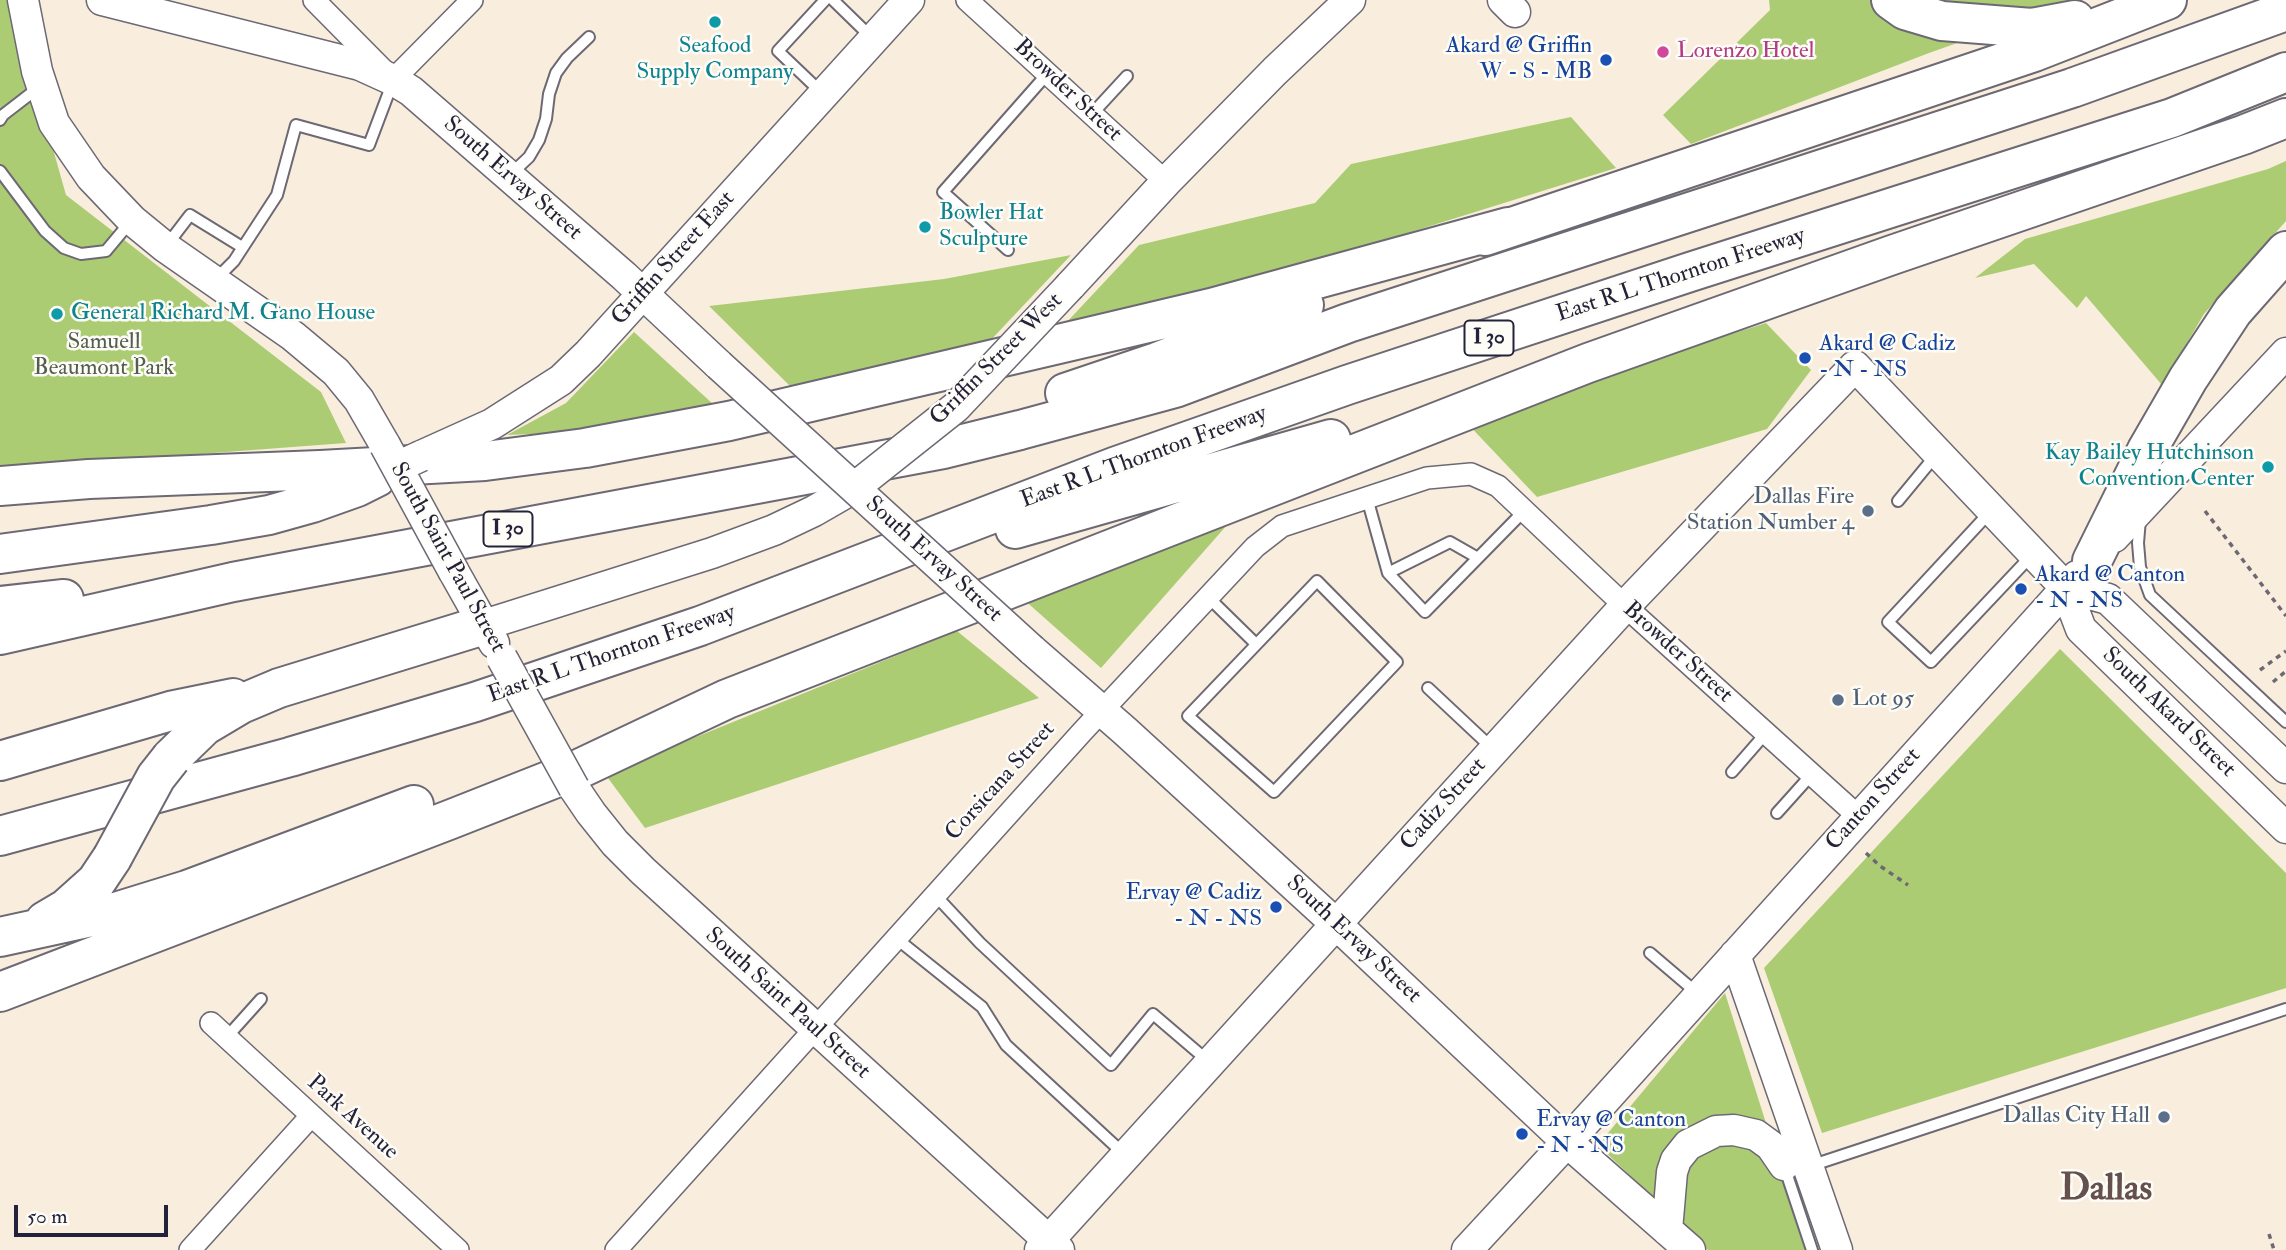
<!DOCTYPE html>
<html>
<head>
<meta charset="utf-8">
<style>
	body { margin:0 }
	#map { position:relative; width:2286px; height:1250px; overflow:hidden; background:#f9eedd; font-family:"IM FELL Double Pica",serif }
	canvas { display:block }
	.scale { position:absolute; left:14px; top:1205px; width:154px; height:32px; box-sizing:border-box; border:4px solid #22223b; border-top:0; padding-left:9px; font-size:21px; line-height:24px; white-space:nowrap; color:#22223b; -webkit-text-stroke:5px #fdfcf7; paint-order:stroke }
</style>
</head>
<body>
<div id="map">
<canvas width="2286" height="1250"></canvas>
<div class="scale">50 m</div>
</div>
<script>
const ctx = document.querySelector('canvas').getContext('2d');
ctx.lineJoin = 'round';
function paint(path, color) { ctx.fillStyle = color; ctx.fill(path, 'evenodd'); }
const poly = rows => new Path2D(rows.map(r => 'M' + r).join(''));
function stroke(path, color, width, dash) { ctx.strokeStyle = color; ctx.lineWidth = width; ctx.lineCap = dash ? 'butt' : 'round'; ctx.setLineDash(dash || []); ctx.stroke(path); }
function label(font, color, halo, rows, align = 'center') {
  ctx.font = font + ' "IM FELL Double Pica",serif'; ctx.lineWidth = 5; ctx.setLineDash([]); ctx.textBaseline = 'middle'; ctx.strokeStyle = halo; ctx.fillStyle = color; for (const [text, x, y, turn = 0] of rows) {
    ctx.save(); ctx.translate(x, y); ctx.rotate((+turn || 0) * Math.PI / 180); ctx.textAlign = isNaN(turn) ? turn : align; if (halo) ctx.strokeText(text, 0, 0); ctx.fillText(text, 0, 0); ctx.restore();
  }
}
paint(poly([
	[0,0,11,0,66,195,321,392,346,443,0,469],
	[1769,0,2079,0,1929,53,1691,144,1663,115,1770,10],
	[1571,117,1616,168,1315,262,1065,324,1139,245,1315,203,1351,164],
	[2286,161,2286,221,2204,314,2162,385,2086,296,2077,308,2034,264,1975,278,2025,239,2268,169],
	[1071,255,989,342,790,386,709,306,944,279],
	[1766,323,1811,370,1767,429,1537,497,1463,419],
	[634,332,713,404,558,433,507,435,566,403],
	[1235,516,1101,668,1022,598],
	[957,631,1039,698,645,828,605,774],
	[2060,649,2286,873,2286,988,1822,1133,1764,968],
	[1725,993,1806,1250,1708,1250,1598,1145]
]), '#accc74');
const lane = poly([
	[833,0,871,37],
	[823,94,778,51,825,0],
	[1092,114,1127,76],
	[0,120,3,115,38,88],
	[0,171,45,231,64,248,81,254,106,251,131,221],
	[511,174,529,157,539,140,546,119,549,94,556,73,567,58,589,37],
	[167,245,190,215,242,247],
	[1008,250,943,192,1048,73],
	[215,280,234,261,277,195,296,125,369,145,392,84],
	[1367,498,1388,573,1425,612,1524,511],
	[1898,501,1936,455],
	[1990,512,1888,622,1931,662,2031,556],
	[2140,519,2138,543,2140,567,2150,595,2286,722],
	[1388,573,1450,542,1478,558],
	[1317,581,1397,662,1274,792,1188,716,1317,581],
	[1208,597,1256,644],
	[1428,688,1492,748],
	[1732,772,1766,733],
	[1777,813,1812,774],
	[936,896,980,943,1111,1065,1153,1014,1208,1061],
	[897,939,982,1007,1006,1045,1124,1154],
	[1650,953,1697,993],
	[226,1038,261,999],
	[1784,1166,1812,1250],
	[1810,1166,2286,1009]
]);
const street = poly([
	[314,0,393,80,472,0],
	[967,0,1166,182],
	[211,1023,458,1250],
	[190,1250,311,1116],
	[616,1250,1082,732,1255,547,1282,526,1427,478,1471,474,1498,486,1625,606,1859,817]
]);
const secondary = poly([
	[23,0,37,71,54,123,91,177,132,220,165,247,293,336,336,372,359,400,385,445],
	[102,0,360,65,393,80,411,91,624,276,719,365],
	[1503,0,1515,12],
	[1070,286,1166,182,1275,71,1350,0],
	[421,456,492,424,561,380,588,354,909,0],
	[2114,537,2286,353],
	[454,572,494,643],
	[2065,587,2108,599,2286,768],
	[484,625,712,553,774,530,814,511,854,488],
	[1032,650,1125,731,1336,924,1567,1142,1690,1250],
	[574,788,591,813,615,843,643,871,1059,1250],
	[1735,955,1837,1250],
	[1667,1230,1672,1172,1676,1160,1688,1145,1716,1131,1734,1130,1756,1135,1771,1146,1784,1165],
	[1040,1250,1625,606,1855,366,2065,587,2081,629,2286,828],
	[1467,1250,1567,1142,2077,576]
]);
const highway = poly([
	[1891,0,1905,10,1942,21,2032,28,2075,20],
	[1485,236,2034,52,2167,0],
	[1065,393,1157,362,1304,305],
	[0,486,89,479,320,470,485,461,585,448,729,421,1097,335,1211,308,1508,227],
	[1015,529,1331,439],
	[0,554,211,525,269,515,312,503,357,487,377,477],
	[2092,561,2147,450,2188,379,2233,311,2286,251],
	[0,606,64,599],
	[0,635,233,582,943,449,1020,430,1175,388,1348,323,2072,88,2286,11],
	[171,758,204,726,241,704,279,688,484,625],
	[0,761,174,710,233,698],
	[0,836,290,757,475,702,700,626,1114,467,1347,385,1690,272,2172,118,2286,72],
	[45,921,67,908,96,882,112,858],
	[0,937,119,911,187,890,414,805],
	[0,992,449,820,581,768,727,699,1588,363,1892,255,2243,135,2286,118]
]);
stroke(lane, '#6d6974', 14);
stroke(street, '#6d6974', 24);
stroke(secondary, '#6d6974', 33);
stroke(highway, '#6d6974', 42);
stroke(poly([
	[2205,511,2286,616],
	[2260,670,2286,651],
	[2273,682,2286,671],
	[1866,853,1880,866,1908,885],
	[325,1102,331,1096],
	[2269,1234,2274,1250]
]), '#6d6974', 3.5, [5, 5]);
stroke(lane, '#fff', 10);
stroke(street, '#fff', 21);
stroke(secondary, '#fff', 30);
stroke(highway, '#fff', 38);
const secondaryBridge = poly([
	[719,365,1032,650],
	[385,445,454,572],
	[397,467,421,456],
	[854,488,956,407,1070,286],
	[502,658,574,788]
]);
const highwayBridge = poly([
	[112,858,156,777,171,758]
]);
stroke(secondaryBridge, '#6d6974', 33, []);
stroke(highwayBridge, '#6d6974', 42, []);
stroke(secondaryBridge, '#fff', 30);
stroke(highwayBridge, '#fff', 38);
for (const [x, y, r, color] of [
	[715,22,7,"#0f9aa8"],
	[1663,52,7,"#d1479c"],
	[1606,60,7,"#1a4fb4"],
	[925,227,7,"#0f9aa8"],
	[57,314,7,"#0f9aa8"],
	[1805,358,7,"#1a4fb4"],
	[2268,467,7,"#0f9aa8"],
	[1868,511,7,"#5c6f8a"],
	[2021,589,7,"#1a4fb4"],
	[1838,700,7,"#5c6f8a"],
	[1276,907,7,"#1a4fb4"],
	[2164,1117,7,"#5c6f8a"],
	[1522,1134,7,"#1a4fb4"]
]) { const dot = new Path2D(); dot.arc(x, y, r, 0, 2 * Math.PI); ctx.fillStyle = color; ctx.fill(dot); stroke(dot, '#fdfcf7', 2.5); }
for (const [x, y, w] of [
	[1489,338,49],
	[508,529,49]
]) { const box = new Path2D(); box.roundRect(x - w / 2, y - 17.5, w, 35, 5); ctx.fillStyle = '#fdfcf7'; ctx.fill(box); stroke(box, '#22223b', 2); }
label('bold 21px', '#22223b', null, [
	["I 30",1489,338],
	["I 30",508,529]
]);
label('23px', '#0d838f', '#fdfcf7', [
	["Seafood",715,47,"center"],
	["Supply Company",715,73,"center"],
	["Bowler Hat",939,214],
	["Sculpture",939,240],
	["General Richard M. Gano House",71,314],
	["Kay Bailey Hutchinson",2254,454,"right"],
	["Convention Center",2254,480,"right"]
], 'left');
label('23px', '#164399', '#fdfcf7', [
	["Akard @ Griffin",1592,47,"right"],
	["W - S - MB",1592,73,"right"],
	["Akard @ Cadiz",1819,345],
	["- N - NS",1819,371],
	["Akard @ Canton",2035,576],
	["- N - NS",2035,602],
	["Ervay @ Cadiz",1262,894,"right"],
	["- N - NS",1262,920,"right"],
	["Ervay @ Canton",1536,1121],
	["- N - NS",1536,1147]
], 'left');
label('23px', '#b23c85', '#fdfcf7', [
	["Lorenzo Hotel",1677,52]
], 'left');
label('23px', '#22223b', '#fdfcf7', [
	["Browder Street",1067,91,43],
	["South Ervay Street",512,179,41],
	["Griffin Street East",674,259,-48],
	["East R L Thornton Freeway",1681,276,-18],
	["Griffin Street West",997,360,-45],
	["East R L Thornton Freeway",1144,458,-20],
	["South Saint Paul Street",447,558,61],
	["South Ervay Street",933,560,42],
	["Browder Street",1677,653,42],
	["East R L Thornton Freeway",612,655,-19],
	["South Akard Street",2168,713,44],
	["Corsicana Street",1001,782,-48],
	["Canton Street",1874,800,-48],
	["Cadiz Street",1444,805,-48],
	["South Ervay Street",1353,940,43],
	["South Saint Paul Street",787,1004,42],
	["Park Avenue",352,1118,42]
]);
label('23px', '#525e4f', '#fdfcf7', [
	["Samuell",104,343],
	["Beaumont Park",104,369]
]);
label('23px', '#4e5e75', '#fdfcf7', [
	["Dallas Fire",1854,498],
	["Station Number 4",1854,524],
	["Lot 95",1852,700,"left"],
	["Dallas City Hall",2150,1117]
], 'right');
label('bold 37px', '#65504e', '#fdfcf7', [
	["Dallas",2106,1191]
]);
</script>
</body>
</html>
